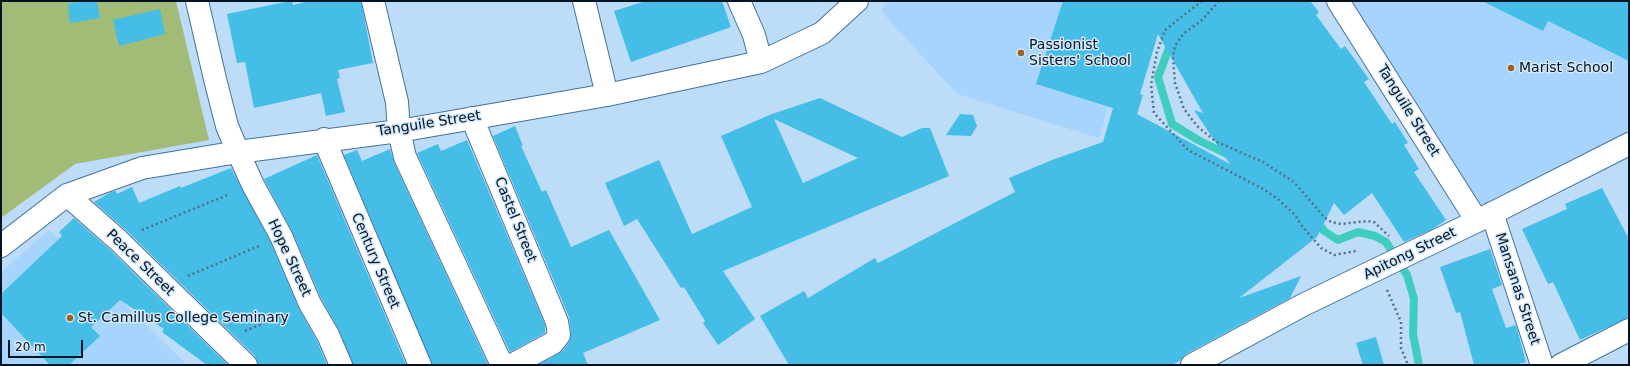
<!DOCTYPE html>
<html>
<head>
<meta charset="utf-8">
<style>
	body { margin:0 }
	#map { position:relative; width:1630px; height:366px; overflow:hidden; background:#bddcf7; font-family:"DejaVu Sans",sans-serif }
	canvas { display:block }
	.frame { position:absolute; inset:0; border:2px solid #021423; pointer-events:none }
	.scale { position:absolute; left:8px; top:340px; width:75px; height:18px; box-sizing:border-box; border:2px solid #021423; border-top:0; padding-left:5px; font-size:12px; line-height:14px; white-space:nowrap; color:#021423; -webkit-text-stroke:3px #d3e8fa; paint-order:stroke }
</style>
</head>
<body>
<div id="map">
<canvas width="1630" height="366"></canvas>
<div class="frame"></div>
<div class="scale">20 m</div>
</div>
<script>
const ctx = document.querySelector('canvas').getContext('2d');
ctx.lineJoin = 'round';
function paint(path, color) { ctx.fillStyle = color; ctx.fill(path, 'evenodd'); }
const poly = rows => new Path2D(rows.map(r => 'M' + r).join(''));
function stroke(path, color, width, dash) { ctx.strokeStyle = color; ctx.lineWidth = width; ctx.lineCap = dash ? 'butt' : 'round'; ctx.setLineDash(dash || []); ctx.stroke(path); }
function label(font, color, halo, rows, align = 'center') {
  ctx.font = font + ' "DejaVu Sans",sans-serif'; ctx.lineWidth = 3; ctx.setLineDash([]); ctx.textBaseline = 'middle'; ctx.strokeStyle = halo; ctx.fillStyle = color; for (const [text, x, y, turn = 0] of rows) {
    ctx.save(); ctx.translate(x, y); ctx.rotate((+turn || 0) * Math.PI / 180); ctx.textAlign = isNaN(turn) ? turn : align; if (halo) ctx.strokeText(text, 0, 0); ctx.fillText(text, 0, 0); ctx.restore();
  }
}
paint(poly([
	[887,1,1138,1,1099,138,957,94,881,11],
	[1351,1,1629,1,1629,134,1482,209],
	[49,230,187,365,1,365,1,272]
]), '#a6d4fd');
paint(poly([
	[1,1,176,1,209,140,75,164,1,218]
]), '#a2bc77');
stroke(poly([
	[1171,43,1158,77,1172,124,1198,140,1231,156],
	[1316,219,1324,231,1338,240,1358,232,1375,236,1386,242,1407,275,1414,299,1413,334,1419,365]
]), '#3ecdbf', 8);
paint(poly([
	[84,1,97,1,100,18,70,23,68,4],
	[290,1,292,1,293,5,309,1,361,1,373,63,338,70,340,78,337,79,345,112,326,116,321,93,254,108,245,62,237,63,227,14],
	[646,1,722,1,731,27,631,62,614,11],
	[1063,1,1310,1,1319,12,1316,15,1341,49,1345,46,1369,79,1364,82,1392,124,1395,122,1408,143,1404,145,1419,169,1414,172,1446,220,1431,230,1404,242,1372,193,1344,215,1334,203,1317,237,1239,298,1301,276,1290,298,1186,354,1181,360,1172,365,789,365,760,316,804,291,808,298,875,258,878,263,1015,192,1009,178,1052,160,1103,142,1113,108,1036,84],
	[1158,34,1203,113,1194,110,1230,164,1137,114,1143,95,1140,94],
	[1482,1,1629,1,1629,61,1548,21,1543,31],
	[160,9,165,34,119,46,113,20],
	[820,98,902,137,922,128,930,128,949,176,723,271,755,319,718,345,703,323,705,321,684,287,681,288,637,219,624,226,605,183,659,160,692,234,752,207,721,136,772,114],
	[774,119,858,158,803,183],
	[960,114,973,115,977,126,971,136,946,135],
	[515,126,523,146,521,146,542,192,546,190,571,247,609,230,660,320,583,353,588,365,538,365,563,351,569,342,571,333,569,317,493,136],
	[467,140,545,325,545,333,510,352,417,153,438,144,441,151],
	[390,149,394,162,488,365,432,365,344,155,357,150,362,161],
	[317,155,406,365,353,365,339,330,321,298,292,231,264,179],
	[231,168,270,241,299,309,317,341,327,365,258,365,255,356,127,231,94,202,111,192,116,191,117,194,132,187,139,203,180,186,181,188],
	[1602,188,1629,239,1629,317,1580,340,1553,282,1548,284,1522,229,1567,209,1565,204],
	[74,218,109,249,228,365,207,365,162,332,164,329,120,300,91,327,100,336,69,365,50,365,1,313,1,294,62,236,59,232],
	[1490,249,1502,285,1492,289,1506,328,1516,325,1526,362,1514,365,1474,365,1460,312,1456,313,1440,267],
	[1376,337,1384,365,1363,365,1356,343]
]), '#44bde7');
const minor = poly([
	[197,1,215,79,227,126,238,152,253,185,281,236,310,304,328,335,341,365],
	[373,1,397,102,399,131,405,157,502,365],
	[584,1,607,95],
	[739,1,754,35,761,62],
	[1338,1,1477,221],
	[472,118,557,322,559,335,553,343,512,365],
	[324,139,420,365],
	[67,195,118,240,246,365],
	[1492,213,1542,365],
	[1,246,67,195,142,168,238,152,399,131,607,95,761,62,822,33,857,1],
	[1192,365,1303,305,1477,221,1629,144],
	[1561,365,1629,330]
]);
stroke(minor, '#42739c', 24);
stroke(poly([
	[1202,1,1165,30,1157,52,1151,85,1154,113,1188,150,1265,190,1279,200,1295,215,1302,226,1321,248,1334,255,1356,251],
	[1219,1,1201,21,1183,34,1175,46,1173,58,1175,83,1184,109,1197,126,1215,141,1263,162,1294,182,1325,218,1331,222,1341,224,1367,221,1374,222,1389,236],
	[142,230,230,194],
	[188,276,259,246],
	[1387,290,1401,322,1401,348,1408,365],
	[245,331,289,313]
]), '#576f84', 2.5, [2, 3]);
stroke(minor, '#fff', 22);
for (const [x, y, r, color] of [
	[1021,53,4,"#9b6220"],
	[1511,68,4,"#9b6220"],
	[70,318,4,"#9b6220"]
]) { const dot = new Path2D(); dot.arc(x, y, r, 0, 2 * Math.PI); ctx.fillStyle = color; ctx.fill(dot); stroke(dot, '#d3e8fa', 1.5); }
label('14px', '#021423', '#d3e8fa', [
	["Passionist",1029,45],
	["Sisters' School",1029,61],
	["Marist School",1519,68],
	["St. Camillus College Seminary",78,318]
], 'left');
label('14px', '#021423', '#d3e8fa', [
	["Tanguile Street",1408,111,58],
	["Tanguile Street",429,124,-9],
	["Castel Street",515,220,68],
	["Apitong Street",1410,254,-26],
	["Hope Street",289,258,65],
	["Century Street",375,261,67],
	["Peace Street",140,263,44],
	["Mansanas Street",1517,289,72]
]);
</script>
</body>
</html>
